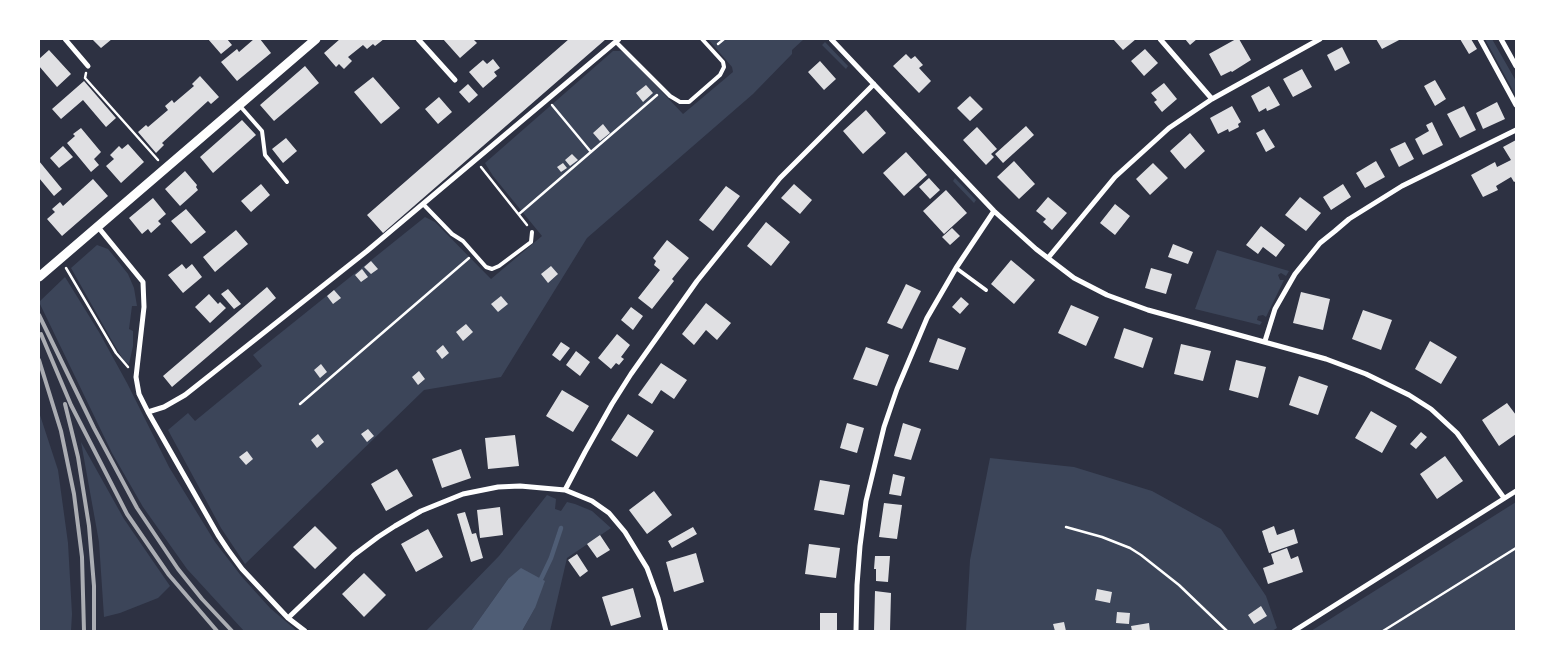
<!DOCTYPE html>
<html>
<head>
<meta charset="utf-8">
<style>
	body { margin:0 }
	#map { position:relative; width:1555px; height:670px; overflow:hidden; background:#2d3142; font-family:Lato,sans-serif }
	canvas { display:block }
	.frame { position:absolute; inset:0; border:40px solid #fff; pointer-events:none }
</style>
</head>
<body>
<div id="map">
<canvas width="1555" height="670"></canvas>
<div class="frame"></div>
</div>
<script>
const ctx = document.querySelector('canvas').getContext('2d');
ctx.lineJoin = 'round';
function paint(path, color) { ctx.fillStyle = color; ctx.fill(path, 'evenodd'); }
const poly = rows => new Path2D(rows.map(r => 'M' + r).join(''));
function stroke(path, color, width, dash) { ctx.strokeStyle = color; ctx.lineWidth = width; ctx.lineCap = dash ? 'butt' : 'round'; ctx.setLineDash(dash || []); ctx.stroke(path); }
paint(poly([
	[708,39,804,39,792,50,792,54,753,94,587,238,501,377,424,390,245,564,221,528,168,430,188,413,195,421,262,366,253,355,425,217,435,222,491,279,542,236,493,176,485,163,613,51,621,51,627,55,683,114,733,72,732,67],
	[1485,39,1492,39,1516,81,1516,96],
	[825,42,848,66,846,69,822,45],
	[955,178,976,200,974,203,953,181],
	[97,245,108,249,117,260,128,274,134,288,137,306,132,306,129,329,133,331,133,346,129,364,124,361,111,339,71,268],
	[1217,250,1289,271,1286,276,1281,273,1278,275,1280,280,1284,280,1266,317,1263,315,1258,316,1257,320,1262,322,1260,325,1195,309],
	[65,277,99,332,127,383,169,467,215,542,242,577,270,608,297,631,244,631,187,569,143,507,112,453,39,302],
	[39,412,58,470,68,543,72,614,71,631,39,631],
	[81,442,124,519,170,586,158,598,120,613,104,617,99,542],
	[990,458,1074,467,1152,491,1221,529,1266,596,1277,628,1272,631,966,631,970,560],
	[547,495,556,499,555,509,561,511,567,502,575,504,592,511,611,528,567,558,550,631,522,631,535,608,508,579,471,631,426,631,499,556],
	[1516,502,1516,631,1311,631]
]), '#3c4559');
paint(poly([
	[521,568,545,581,535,608,522,631,471,631,508,579]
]), '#4f5d75');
stroke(poly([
	[541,579,551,558,561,528]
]), '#4f5d75', 4.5);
paint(poly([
	[92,39,112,39,101,48],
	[208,39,227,39,232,45,221,54],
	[254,39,260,39,271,53,237,81,221,62,237,49,239,52],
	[340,39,384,39,375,46,373,44,367,49,363,45,348,57,352,61,344,69,339,64,336,67,324,53],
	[443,39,473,39,477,43,460,58],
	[569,39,606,39,383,233,367,215],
	[1113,39,1136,39,1123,50],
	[1185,39,1197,39,1190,45],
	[1236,39,1239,39,1251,60,1232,72,1231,71,1221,76,1209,54],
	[1376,39,1401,39,1382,49],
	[1460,39,1471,39,1477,49,1469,54],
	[1342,47,1350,63,1335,71,1327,55],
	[1145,49,1158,63,1144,76,1131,61],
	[49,50,71,74,57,87,39,66,39,59],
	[906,54,911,59,915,56,923,65,919,68,931,81,919,93,893,66],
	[493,59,500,68,494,72,497,76,483,88,469,72,483,60,487,64],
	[820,61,836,79,824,90,808,72],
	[305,66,319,83,274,121,260,105],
	[1302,69,1312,87,1293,97,1283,79],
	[200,76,219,97,211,104,208,101,162,143,164,145,156,153,138,132,146,125,148,127,168,110,165,106,172,100,174,103,194,86,192,84],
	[373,77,400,108,381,124,354,92],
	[1435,80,1446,99,1435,106,1424,86],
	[84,81,116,118,106,127,83,100,61,119,52,109],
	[1164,83,1177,99,1162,112,1154,102,1157,100,1151,93],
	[468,84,478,95,469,103,459,92],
	[646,85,653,93,643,102,636,93],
	[1269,86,1280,105,1272,109,1267,111,1266,108,1259,112,1251,96],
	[970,96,983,109,970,121,957,108],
	[439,97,452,112,438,124,425,109],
	[1497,102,1505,119,1483,129,1476,113],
	[1232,106,1241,122,1238,124,1239,127,1229,132,1228,129,1218,134,1210,118],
	[1464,106,1476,130,1460,138,1447,114],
	[866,110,886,133,863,154,843,131],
	[242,120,256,135,213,173,200,157],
	[1432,122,1443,145,1423,155,1415,139,1429,131,1426,125],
	[603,124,610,133,600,141,593,133],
	[1026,126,1034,135,1003,163,995,154],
	[977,127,997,149,991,154,994,157,986,165,963,140],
	[81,128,101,152,94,159,99,165,91,172,67,143,75,136,73,134],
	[1264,129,1275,147,1266,152,1256,133],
	[1190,133,1205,151,1185,169,1170,151],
	[286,138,297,151,283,163,272,149],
	[1516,140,1516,181,1514,182,1511,177,1496,186,1498,190,1483,197,1471,175,1495,162,1497,167,1511,160,1503,147],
	[1405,142,1414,159,1399,167,1390,149],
	[128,144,144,162,121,183,106,166,114,159,110,155,119,146,122,149],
	[63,146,73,157,59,168,50,158],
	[906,152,927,175,904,196,883,173],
	[572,154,578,160,570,166,565,160],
	[39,161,62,189,54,196,39,178],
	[1014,161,1035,184,1019,199,997,177],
	[1376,161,1385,177,1365,188,1356,173],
	[563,163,567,168,561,172,557,167],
	[1153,163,1168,178,1150,195,1136,179],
	[185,171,197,185,196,187,198,190,180,206,165,189],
	[929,178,940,190,930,199,919,187],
	[93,179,108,196,62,236,47,219,55,212,52,209,60,202,63,206],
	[261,184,270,195,251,212,241,201],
	[794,184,812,200,800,214,781,198],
	[1343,184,1351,197,1331,210,1323,197],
	[726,186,740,196,713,231,699,220],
	[946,190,967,213,944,234,923,211],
	[1048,197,1067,213,1052,230,1043,222,1046,219,1036,211],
	[1300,197,1321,213,1306,231,1285,215],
	[153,198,166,214,158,221,161,224,151,233,148,229,142,234,129,218],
	[1115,204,1130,216,1115,235,1100,223],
	[186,209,206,232,191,244,171,221],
	[766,222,790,242,771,266,747,246],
	[1261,226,1285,245,1276,257,1263,247,1258,254,1246,245],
	[952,228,960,236,950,245,942,237],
	[236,230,248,244,215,272,203,257],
	[667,240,689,258,672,279,674,281,652,309,638,298,660,270,654,265,656,261,653,258],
	[1173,244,1193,252,1188,264,1168,257],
	[1011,260,1035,280,1014,304,991,284],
	[371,261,378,269,371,274,364,267],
	[182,264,186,269,192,264,202,277,183,293,168,275],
	[551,266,558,274,548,283,541,274],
	[1151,268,1172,274,1166,294,1145,288],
	[362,269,368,277,361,282,355,275],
	[906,284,921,291,902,329,887,323],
	[267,287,276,298,172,387,163,376],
	[228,289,241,304,234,309,221,294],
	[334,290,341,298,333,304,327,296],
	[1301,292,1330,299,1323,330,1293,323],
	[209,294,218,304,220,302,226,308,210,323,195,307],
	[501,296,508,304,498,312,491,304],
	[961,297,969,304,960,314,952,307],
	[706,303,731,323,717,340,706,330,694,345,682,334],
	[1071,305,1099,317,1086,346,1058,333],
	[631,307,643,316,633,330,621,320],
	[1363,310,1392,320,1381,350,1352,339],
	[466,324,473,332,463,341,456,332],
	[1124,328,1153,338,1143,368,1114,358],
	[617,334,630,345,621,357,624,359,619,365,616,363,611,369,598,358],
	[938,338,966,348,958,370,929,362],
	[1430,341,1457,357,1441,384,1415,369],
	[561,342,570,348,560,361,552,355],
	[1181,344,1211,351,1203,381,1174,374],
	[443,345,449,353,442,359,436,351],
	[866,347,889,355,877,386,853,379],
	[576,351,590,362,580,376,566,365],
	[1236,360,1266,367,1258,398,1229,390],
	[661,363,687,380,674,399,661,390,652,404,638,395],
	[321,364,327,372,320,378,314,370],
	[419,371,425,379,418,385,412,377],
	[1299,376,1328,386,1318,415,1289,405],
	[562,390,589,406,573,432,546,416],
	[1507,403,1516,415,1516,434,1499,446,1482,420],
	[1371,411,1397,426,1382,453,1355,438],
	[628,414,654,431,637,457,611,440],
	[847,423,864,428,857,453,840,448],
	[903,423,921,429,911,460,894,456],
	[368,429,374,436,367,442,361,434],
	[1421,432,1427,437,1416,449,1410,444],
	[318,434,324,442,317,448,311,440],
	[515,435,519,466,488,469,485,438],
	[461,449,471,478,442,488,432,459],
	[247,451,253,459,246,465,239,457],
	[1445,456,1463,481,1437,499,1420,474],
	[397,469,413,496,386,511,371,484],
	[893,474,905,477,901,496,889,494],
	[820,480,850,485,844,515,814,510],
	[654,491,672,515,647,534,629,510],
	[884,503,902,505,897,539,879,537],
	[500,507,503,535,480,538,477,510],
	[465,512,472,534,476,533,483,558,471,562,457,514],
	[315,526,337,548,315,569,293,547],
	[1274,526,1277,535,1294,529,1298,543,1269,553,1262,531],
	[693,527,697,534,672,548,668,541],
	[428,529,443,557,416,572,401,544],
	[600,535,610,550,597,558,587,544],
	[809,544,840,548,836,578,805,574],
	[1287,548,1291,559,1298,556,1303,572,1268,584,1263,568,1274,564,1271,554],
	[696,553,704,582,674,592,666,562],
	[577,554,588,571,580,577,568,560],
	[875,556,890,556,888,582,876,581,876,569,874,569],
	[364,573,386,595,364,617,342,594],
	[633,588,641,617,611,626,602,597],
	[1097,589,1112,592,1110,603,1095,600],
	[875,591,891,593,890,631,874,631],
	[1261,606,1267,616,1254,624,1248,615],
	[1117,612,1130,613,1129,624,1116,623],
	[820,613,837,613,837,631,820,631],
	[1064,622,1066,631,1055,631,1053,624],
	[1149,623,1150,631,1132,631,1131,626]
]), '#e0e0e3');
stroke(poly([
	[718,44,724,39],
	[86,73,85,78,158,160],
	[552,105,591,152],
	[481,167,527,225],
	[519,214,657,95],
	[66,268,116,353,128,367],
	[300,404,469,258],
	[1066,527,1102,537,1130,548,1141,555,1179,585,1227,631],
	[1383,631,1516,548]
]), '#fff', 2.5);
stroke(poly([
	[616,42,670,96,680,102,689,102,720,75,724,67,723,62,702,39],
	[240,106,262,131,265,155,287,182],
	[423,204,452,234,463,241,486,267,492,269,499,266,531,242,532,232],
	[956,268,986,290]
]), '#fff', 4);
stroke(poly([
	[65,39,88,66],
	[418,39,455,80],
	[831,39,994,211,1036,249,1074,278,1107,295,1148,310,1326,359,1366,374,1409,395,1431,409,1457,433,1504,498],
	[1160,39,1212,99],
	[1480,39,1516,105],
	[1501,39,1516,66],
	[98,227,143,282,144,307,136,377,139,394,148,412,218,535,228,550,242,569,288,618,305,631],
	[1048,258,1115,177,1169,128,1212,99,1320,39],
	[1265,341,1275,309,1295,274,1320,243,1335,231,1349,219,1402,186,1516,130],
	[148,412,164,407,185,395,367,251,619,39],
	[565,490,585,452,612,404,631,374,697,281,780,178,874,84],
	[288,618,354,555,378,537,395,526,421,511,463,494,498,487,520,486,565,490,592,501,609,513,625,532,647,568,658,598,666,631],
	[856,631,857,585,860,546,866,501,884,427,897,389,927,318,956,268,994,211],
	[1294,631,1516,491]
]), '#fff', 5);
stroke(poly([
	[39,277,316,39]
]), '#fff', 9);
stroke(poly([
	[39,315,94,428,137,508,178,569,202,599,232,631],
	[41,334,71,405,127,514,169,575,217,631],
	[39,360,61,431,74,494,82,557,84,631],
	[65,404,78,457,89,526,94,586,94,631]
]), '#abadb3', 4);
</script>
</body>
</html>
